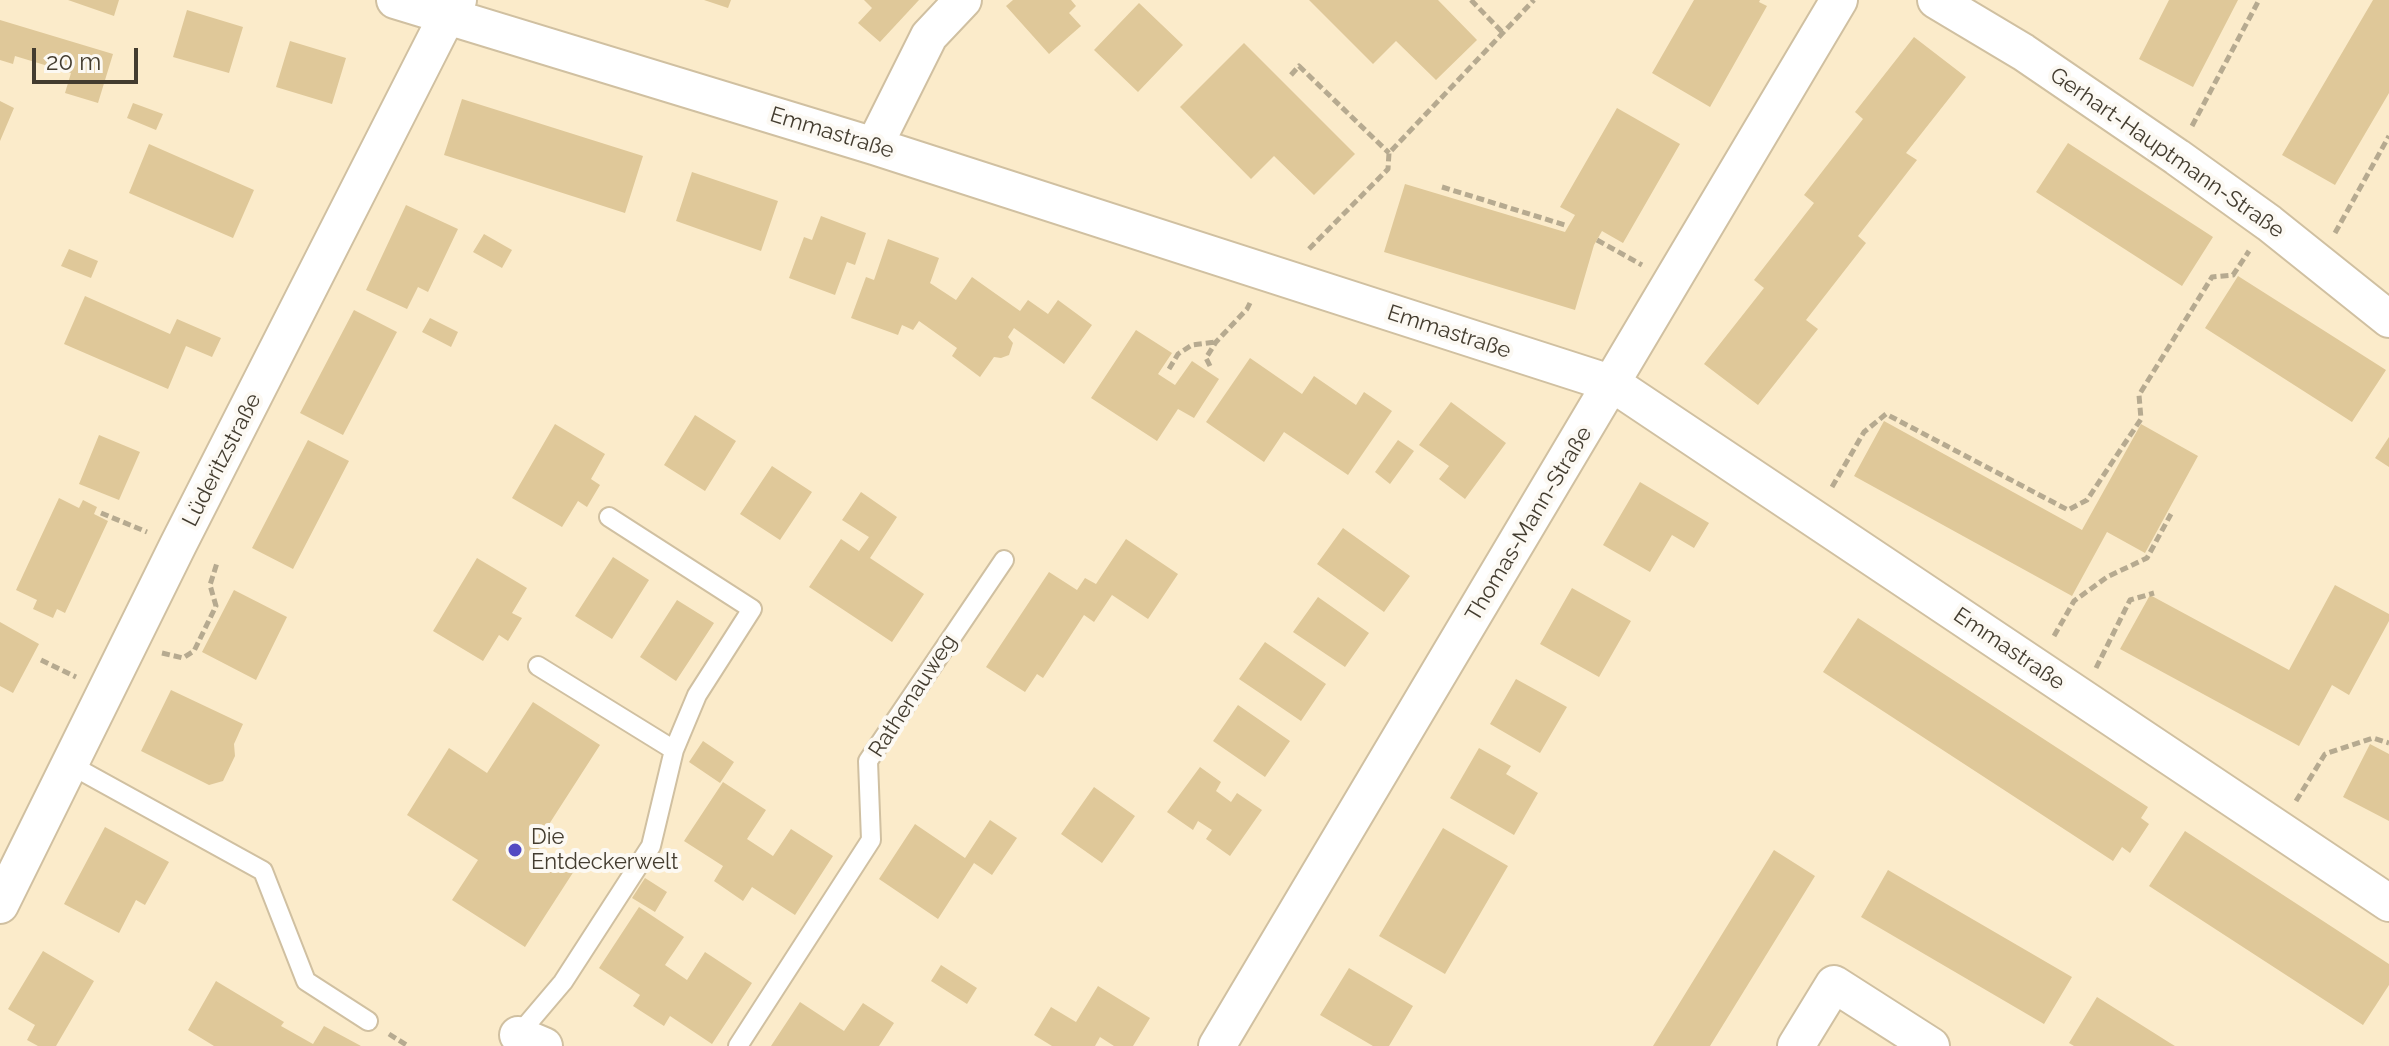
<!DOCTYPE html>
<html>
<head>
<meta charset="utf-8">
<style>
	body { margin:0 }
	#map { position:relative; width:2389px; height:1046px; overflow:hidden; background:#fbebca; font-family:Raleway,sans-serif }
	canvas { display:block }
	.scale { position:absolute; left:32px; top:48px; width:106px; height:36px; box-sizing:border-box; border:4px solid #433c2f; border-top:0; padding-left:10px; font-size:24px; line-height:28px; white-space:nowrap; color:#433c2f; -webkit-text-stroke:6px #fcf9f3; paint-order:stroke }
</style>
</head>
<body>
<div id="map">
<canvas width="2389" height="1046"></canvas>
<div class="scale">20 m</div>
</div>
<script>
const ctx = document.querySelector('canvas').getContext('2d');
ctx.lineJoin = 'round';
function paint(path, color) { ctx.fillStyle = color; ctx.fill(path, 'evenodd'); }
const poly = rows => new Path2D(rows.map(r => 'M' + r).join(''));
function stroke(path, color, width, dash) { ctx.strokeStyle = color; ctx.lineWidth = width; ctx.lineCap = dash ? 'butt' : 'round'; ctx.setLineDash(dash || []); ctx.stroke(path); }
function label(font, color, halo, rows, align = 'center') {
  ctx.font = font + ' Raleway,sans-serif'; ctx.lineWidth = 8; ctx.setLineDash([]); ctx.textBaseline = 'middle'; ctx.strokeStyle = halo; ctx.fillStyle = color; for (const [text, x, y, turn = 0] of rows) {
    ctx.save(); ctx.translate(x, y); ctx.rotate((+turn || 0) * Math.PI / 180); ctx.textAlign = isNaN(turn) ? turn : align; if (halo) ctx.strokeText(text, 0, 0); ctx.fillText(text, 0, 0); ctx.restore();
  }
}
paint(poly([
	[68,0,119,0,114,16],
	[704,0,731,0,728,8],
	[864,0,919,0,880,42,858,23,872,8],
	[1013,0,1071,0,1076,6,1069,13,1081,26,1049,54,1006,6],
	[1309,0,1438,0,1477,40,1436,80,1396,41,1373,64],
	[1694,0,1760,0,1759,2,1767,6,1710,107,1652,73],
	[2169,0,2238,0,2193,87,2139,59],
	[2373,0,2389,0,2389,93,2335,185,2282,155],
	[1139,3,1183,45,1138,92,1094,50],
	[187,10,243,27,229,73,173,57],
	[0,20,113,54,98,103,65,93,71,73,15,56,13,64,0,60],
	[1914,37,1966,77,1906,153,1917,160,1858,236,1866,243,1806,320,1818,329,1758,405,1704,364,1764,288,1754,280,1814,203,1804,195,1863,119,1855,112],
	[290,41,346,58,332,104,276,87],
	[1244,43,1355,154,1314,195,1274,156,1251,179,1180,107],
	[462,99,643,156,625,213,444,155],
	[0,101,14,108,0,141],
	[133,103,163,114,156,130,127,118],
	[1617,108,1680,144,1623,243,1602,231,1594,245,1575,310,1384,252,1405,184,1565,232,1575,215,1560,207],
	[2068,143,2213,237,2182,286,2036,192],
	[149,144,254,190,233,238,129,193],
	[692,172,778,201,761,251,676,221],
	[406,205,458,229,428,292,418,287,407,309,366,290],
	[821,216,866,233,855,265,847,262,835,295,789,278,804,237,812,240],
	[484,234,512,250,502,268,473,252],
	[888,239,939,258,930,283,956,300,972,277,1020,311,1028,300,1048,314,1058,300,1092,325,1064,364,1014,328,1008,337,1013,343,1009,355,1001,358,994,357,980,377,952,356,957,348,919,321,913,330,902,325,898,335,851,318,866,277,874,280],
	[69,249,98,261,91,278,61,266],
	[2238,276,2386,370,2352,422,2205,328],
	[85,296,170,334,177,319,221,338,212,357,186,346,168,389,64,344],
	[354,310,397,332,343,435,300,413],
	[430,318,458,332,451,347,422,332],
	[1136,330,1172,353,1158,374,1175,385,1192,361,1219,379,1194,418,1178,409,1157,441,1091,398],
	[1250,358,1302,394,1314,376,1356,405,1364,392,1392,411,1348,475,1284,432,1264,462,1206,422],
	[1451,402,1506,443,1465,499,1439,479,1449,466,1419,445],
	[695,415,736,441,705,491,664,465],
	[1884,421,2082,530,2141,424,2198,456,2145,553,2107,532,2072,596,1854,476],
	[555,424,605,454,591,479,600,485,587,507,578,501,562,527,512,498],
	[99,435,140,452,119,500,79,484],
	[2389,437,2389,467,2375,458],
	[308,440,349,461,293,569,252,548],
	[1398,440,1414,451,1390,484,1375,472],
	[772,466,812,492,780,540,740,514],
	[1640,482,1709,523,1694,548,1672,535,1650,572,1603,545],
	[861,492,897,517,870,558,924,594,892,642,809,587,841,539,859,551,869,537,842,520],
	[59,498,79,508,83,500,97,507,94,514,108,521,65,613,57,609,53,618,33,609,37,600,16,590],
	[1343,528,1410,576,1384,612,1317,564],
	[1126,539,1178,574,1148,619,1112,595,1094,622,1084,615,1043,678,1037,674,1025,692,986,667,1049,572,1077,590,1085,578,1096,584],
	[613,557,649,580,612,639,575,616],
	[477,558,527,588,512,613,522,618,508,641,499,635,483,661,433,631],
	[2335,585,2389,614,2389,621,2349,695,2332,685,2299,746,2120,649,2150,595,2289,670],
	[1572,588,1631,621,1599,677,1540,644],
	[234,590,287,617,256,680,202,652],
	[1318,597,1369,633,1345,667,1293,632],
	[677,600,714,623,676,681,640,657],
	[1858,618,2148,807,2141,818,2149,824,2130,853,2122,847,2113,861,1823,672],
	[0,622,39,644,13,693,0,686],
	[1265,642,1326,684,1301,721,1239,679],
	[1516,679,1567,707,1540,753,1490,724],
	[171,690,243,724,234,744,235,756,223,781,209,785,141,751],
	[533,702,600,745,535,846,574,871,525,947,452,900,478,860,407,815,449,748,487,773],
	[1238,705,1290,741,1265,777,1213,741],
	[703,741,734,762,720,783,689,762],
	[2370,744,2389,754,2389,821,2343,797],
	[1479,748,1511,766,1506,774,1538,793,1514,835,1450,798],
	[1200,767,1221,782,1216,791,1231,802,1237,793,1262,810,1230,856,1206,839,1212,830,1198,821,1193,830,1167,812],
	[723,782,766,810,747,839,773,856,791,829,833,856,795,915,752,887,743,901,714,881,723,866,684,841],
	[1094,787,1135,816,1102,863,1061,834],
	[990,820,1017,838,992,875,974,863,938,919,879,879,915,824,965,858],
	[105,827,169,862,145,905,136,900,119,933,64,904],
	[1443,828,1508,866,1445,974,1379,936],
	[2185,831,2389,964,2389,985,2363,1025,2149,886],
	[1774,850,1815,876,1710,1046,1653,1046],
	[1888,870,2072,977,2044,1024,1861,917],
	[645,878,667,892,655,912,632,898],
	[639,907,684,937,665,965,687,980,705,952,752,983,712,1044,670,1016,664,1026,633,1006,640,995,599,968],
	[43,951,94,981,56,1046,38,1046,27,1040,35,1025,8,1009],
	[941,965,977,988,967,1004,931,981],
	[1349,968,1413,1006,1389,1046,1373,1046,1320,1015],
	[216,981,284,1022,281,1026,313,1044,324,1026,361,1046,214,1046,188,1030],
	[1098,986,1150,1018,1133,1046,1114,1046,1100,1037,1095,1046,1052,1046,1034,1035,1051,1007,1076,1022],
	[2097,997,2170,1043,2175,1046,2074,1046,2069,1043],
	[800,1002,844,1031,863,1003,894,1023,879,1046,771,1046]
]), '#dfc899');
const service = poly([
	[609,517,752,609,697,695,674,750],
	[69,764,263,871,306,981,368,1021],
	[518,1035,563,982,651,846,674,750,538,666],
	[738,1046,871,840,868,761,1004,560]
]);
const minor = poly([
	[395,0,874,146,1613,384,2389,903],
	[1936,0,2023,52,2177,157,2269,223,2389,319],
	[874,146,929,36,963,0],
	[0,905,178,545,447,16,458,0],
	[518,1035,544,1046],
	[1217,1046,1839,0],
	[1796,1046,1834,984,1931,1046]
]);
stroke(service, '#d0c0a1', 22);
stroke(minor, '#d0c0a1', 40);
stroke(poly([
	[1471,0,1502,32],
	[1291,75,1299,66,1389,153],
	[2192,126,2259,0],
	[1442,187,1568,226],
	[2335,233,2389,136],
	[1597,240,1642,265],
	[1309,249,1388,169,1389,153,1534,0],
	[1210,366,1206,358,1216,342,1247,309,1250,303],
	[1169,369,1178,354,1192,345,1215,342],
	[1832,487,1864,432,1886,414,2068,510,2087,500,2141,419,2139,395,2212,277,2233,275,2249,251],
	[101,513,147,532],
	[2054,636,2074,601,2107,577,2147,558,2171,514],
	[162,653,183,658,194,651,216,606,210,585,217,563],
	[41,660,76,677],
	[2096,668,2130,600,2154,593],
	[2296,801,2325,754,2373,738,2389,743],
	[389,1034,408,1046]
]), '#b6aa90', 5, [8, 4]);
stroke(service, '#fff', 18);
stroke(minor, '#fff', 36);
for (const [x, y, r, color] of [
	[515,850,8,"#534ac2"]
]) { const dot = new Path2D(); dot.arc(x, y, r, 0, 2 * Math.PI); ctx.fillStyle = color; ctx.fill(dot); stroke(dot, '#fcf9f3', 3); }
label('22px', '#433c2f', '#fcf9f3', [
	["Emmastraße",832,133,17],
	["Gerhart-Hauptmann-Straße",2167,153,35],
	["Emmastraße",1449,332,18],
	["Lüderitzstraße",222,460,-63],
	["Thomas-Mann-Straße",1529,524,-59],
	["Emmastraße",2009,649,34],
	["Rathenauweg",913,696,-57]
]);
label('22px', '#433c2f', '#fcf9f3', [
	["Die",531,837],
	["Entdeckerwelt",531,862]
], 'left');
</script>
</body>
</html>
